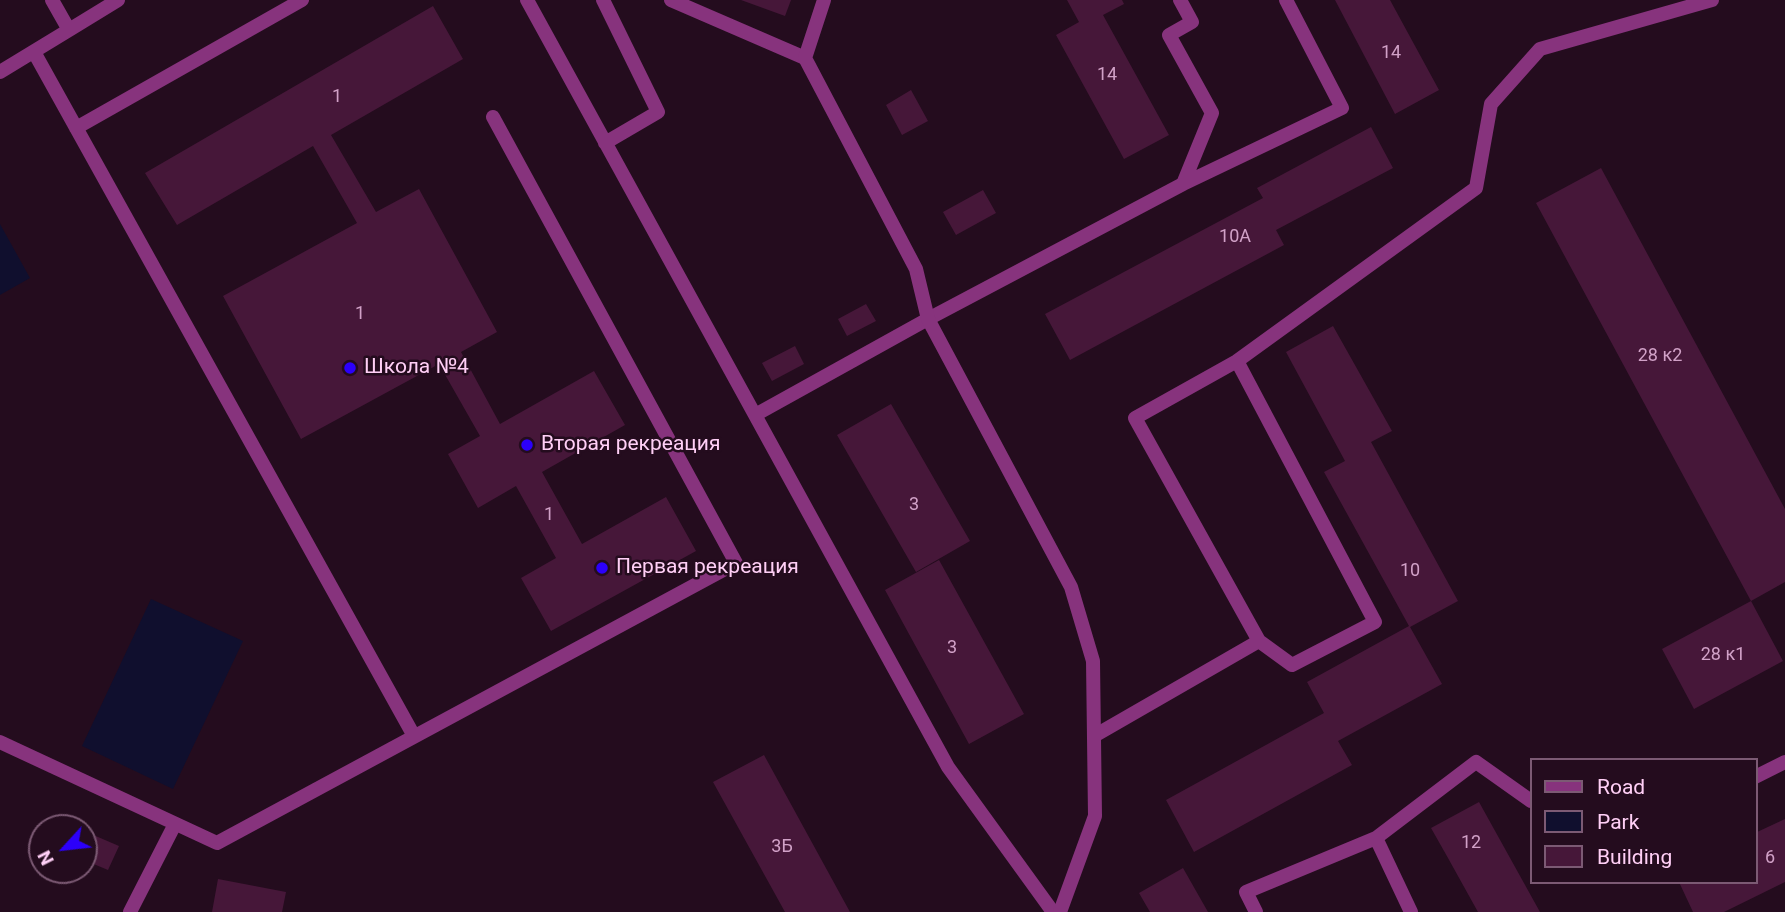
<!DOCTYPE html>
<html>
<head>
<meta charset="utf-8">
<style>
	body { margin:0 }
	#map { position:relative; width:1785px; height:912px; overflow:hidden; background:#240c1e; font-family:Roboto,sans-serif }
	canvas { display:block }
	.legend { position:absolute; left:1530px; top:758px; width:228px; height:126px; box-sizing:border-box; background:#240c1e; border:2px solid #7c5a74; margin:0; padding:9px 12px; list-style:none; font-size:21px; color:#ffcff6 }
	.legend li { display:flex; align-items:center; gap:14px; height:35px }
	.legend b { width:35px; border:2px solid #7c5a74 }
	.north { position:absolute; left:28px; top:814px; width:70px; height:70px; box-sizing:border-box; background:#240c1e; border:2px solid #7c5a74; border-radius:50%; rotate:243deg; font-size:19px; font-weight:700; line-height:28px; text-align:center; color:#ffcff6 }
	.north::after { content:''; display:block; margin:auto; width:24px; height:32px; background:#2c00fa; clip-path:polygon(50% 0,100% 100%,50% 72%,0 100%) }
</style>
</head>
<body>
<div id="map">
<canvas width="1785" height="912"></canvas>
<ul class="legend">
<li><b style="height:9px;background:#87337d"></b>Road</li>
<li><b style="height:19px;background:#100f2e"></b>Park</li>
<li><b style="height:19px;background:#461739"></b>Building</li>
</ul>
<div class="north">N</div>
</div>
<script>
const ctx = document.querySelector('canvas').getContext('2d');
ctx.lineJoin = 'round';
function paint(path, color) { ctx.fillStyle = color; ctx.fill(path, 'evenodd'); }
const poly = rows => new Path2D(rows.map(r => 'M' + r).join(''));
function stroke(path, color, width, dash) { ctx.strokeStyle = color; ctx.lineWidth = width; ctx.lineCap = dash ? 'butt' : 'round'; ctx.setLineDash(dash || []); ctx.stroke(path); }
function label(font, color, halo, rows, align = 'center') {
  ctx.font = font + ' Roboto,sans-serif'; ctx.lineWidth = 5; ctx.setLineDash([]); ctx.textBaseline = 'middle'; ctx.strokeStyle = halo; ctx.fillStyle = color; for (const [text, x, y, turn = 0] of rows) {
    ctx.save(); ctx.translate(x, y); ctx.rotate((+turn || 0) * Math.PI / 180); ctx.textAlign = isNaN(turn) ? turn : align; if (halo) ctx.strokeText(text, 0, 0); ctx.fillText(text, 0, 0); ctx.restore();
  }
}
paint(poly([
	[0,224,30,278,0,295],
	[151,599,243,641,173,789,82,746]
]), '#100f2e');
paint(poly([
	[741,0,791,0,785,16],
	[1067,0,1122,0,1124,4,1103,15,1169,135,1124,159,1056,35,1079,22],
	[1335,0,1390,0,1439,90,1395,114],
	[433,6,463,59,331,135,376,212,419,189,497,332,461,352,500,424,594,371,625,425,542,472,582,544,666,497,696,551,551,631,521,578,556,558,516,486,478,508,448,454,480,436,439,364,301,439,223,296,357,223,313,146,177,225,145,173],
	[911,90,928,121,902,135,886,105],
	[1371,127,1393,168,1276,230,1284,245,1070,360,1045,314,1263,198,1257,188],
	[1601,168,1785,509,1785,582,1751,601,1536,203],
	[983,190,996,213,956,235,943,212],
	[866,304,876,321,847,336,838,319],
	[1333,326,1392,431,1371,442,1458,601,1410,627,1442,684,1338,741,1352,765,1194,852,1166,800,1324,713,1307,682,1409,626,1324,472,1345,461,1286,352],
	[795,346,804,364,772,381,762,363],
	[891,404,970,541,916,572,837,435],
	[939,560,1024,714,969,744,885,590],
	[1751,601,1783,661,1694,709,1662,649],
	[764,755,850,912,785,912,713,782],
	[1479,802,1540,912,1478,912,1448,858,1431,828],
	[1785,819,1785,882,1724,912,1693,912,1679,882,1755,882,1755,833],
	[84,831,119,846,108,870,84,860],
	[1183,868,1208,912,1150,912,1139,893],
	[218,879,286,892,282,912,212,912]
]), '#461739');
stroke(poly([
	[52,0,69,30,118,0],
	[527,0,755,415],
	[603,0,658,112,605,143],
	[671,0,805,58],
	[34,52,414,736],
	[0,72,69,30],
	[76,128,302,0],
	[1183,184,1342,108,1286,0],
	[1237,361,1375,622,1292,665,1259,641],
	[1094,736,1259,641,1135,418,1237,361,1476,188,1491,104,1540,49,1712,0],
	[0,742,217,843,736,563,493,117],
	[1755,777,1785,762],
	[130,912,175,824],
	[1053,912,948,767,755,415,928,319,1183,184,1212,113,1169,35,1192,22,1180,0],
	[1256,912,1246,892,1376,838],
	[1411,912,1376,838,1476,762,1531,801]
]), '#87337d', 14);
stroke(poly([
	[824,0,805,58,916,269,928,319,1071,587,1093,661,1095,816,1060,912]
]), '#87337d', 14);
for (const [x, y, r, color] of [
	[350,368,7,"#2c00fa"],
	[527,445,7,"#2c00fa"],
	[602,568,7,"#2c00fa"]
]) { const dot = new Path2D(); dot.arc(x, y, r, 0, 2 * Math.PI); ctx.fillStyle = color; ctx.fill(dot); stroke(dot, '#240c1e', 2.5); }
label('18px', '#d1a1c7', null, [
	["14",1391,53],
	["14",1107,75],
	["1",337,97],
	["10А",1235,237],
	["1",360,314],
	["28 к2",1660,356],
	["3",914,505],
	["1",549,515],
	["10",1410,571],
	["3",952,648],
	["28 к1",1723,655],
	["12",1471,843],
	["3Б",782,847],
	["6",1770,858]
]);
label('21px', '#ffcff6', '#240c1e', [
	["Школа №4",364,368],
	["Вторая рекреация",541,445],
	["Первая рекреация",616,568]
], 'left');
</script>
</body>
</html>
